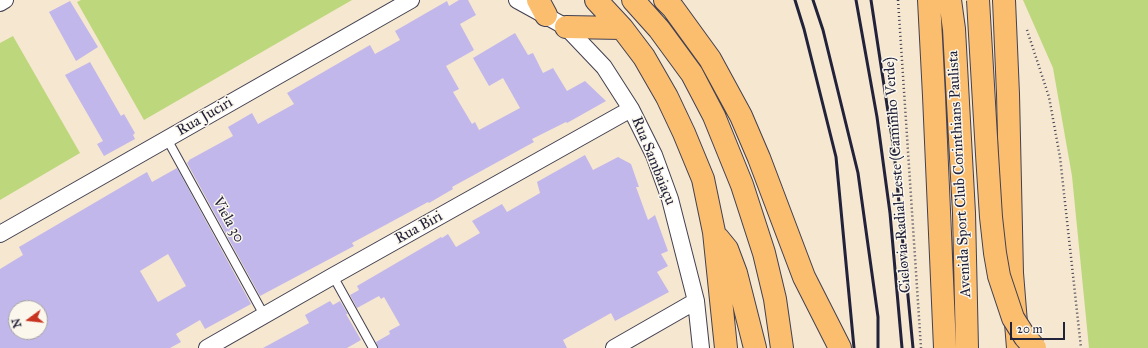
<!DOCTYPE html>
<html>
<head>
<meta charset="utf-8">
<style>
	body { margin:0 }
	#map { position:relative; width:1148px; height:348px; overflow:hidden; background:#f6e7d0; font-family:"IM FELL Great Primer",serif }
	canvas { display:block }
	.north { position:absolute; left:8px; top:300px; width:40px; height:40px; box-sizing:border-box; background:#fbf7ec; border:1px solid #a4a2a5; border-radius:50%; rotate:255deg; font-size:11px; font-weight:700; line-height:16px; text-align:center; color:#22223b }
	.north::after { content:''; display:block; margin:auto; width:14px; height:18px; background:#c8321e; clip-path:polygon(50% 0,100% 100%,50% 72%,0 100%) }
	.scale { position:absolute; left:1010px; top:322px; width:55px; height:18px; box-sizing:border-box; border:2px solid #22223b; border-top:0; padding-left:5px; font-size:12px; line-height:14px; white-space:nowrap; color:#22223b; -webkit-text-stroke:3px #fbf7ec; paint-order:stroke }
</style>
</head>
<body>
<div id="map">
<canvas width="1148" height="348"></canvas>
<div class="north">N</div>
<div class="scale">20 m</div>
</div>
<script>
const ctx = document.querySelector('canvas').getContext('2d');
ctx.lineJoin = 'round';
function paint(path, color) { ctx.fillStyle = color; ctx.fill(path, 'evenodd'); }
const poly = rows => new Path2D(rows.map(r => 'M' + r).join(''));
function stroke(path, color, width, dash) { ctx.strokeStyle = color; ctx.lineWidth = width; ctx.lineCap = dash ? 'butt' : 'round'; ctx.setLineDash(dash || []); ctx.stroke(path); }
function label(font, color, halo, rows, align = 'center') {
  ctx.font = font + ' "IM FELL Great Primer",serif'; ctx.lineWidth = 3; ctx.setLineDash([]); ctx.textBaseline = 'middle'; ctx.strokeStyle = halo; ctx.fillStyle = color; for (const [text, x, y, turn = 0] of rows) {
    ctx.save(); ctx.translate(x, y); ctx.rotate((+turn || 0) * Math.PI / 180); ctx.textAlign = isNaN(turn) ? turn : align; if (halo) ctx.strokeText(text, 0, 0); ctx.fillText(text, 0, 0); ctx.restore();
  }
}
paint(poly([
	[81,0,352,0,144,120,77,2],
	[1023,0,1148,0,1148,348,1089,348,1072,176,1053,68],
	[13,36,80,153,0,200,0,43]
]), '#bdd77c');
paint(poly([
	[459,0,468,0,476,15,460,24,474,50,446,66,459,89,453,92,472,124,475,122,479,130,520,108,503,78,489,86,473,58,515,33,528,55,533,53,543,73,553,68,567,91,585,81,606,101,567,123,566,122,532,139,534,142,452,187,453,189,429,203,428,202,352,243,354,246,260,296,187,163,189,161,189,160,233,136,228,127,252,113,258,124,294,104,287,93,370,45,375,54,400,40,395,31,447,1,449,6],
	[70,1,98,47,76,61,49,12],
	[90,62,121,116,124,114,135,133,133,135,135,139,104,156,97,144,103,141,65,75],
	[585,155,593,170,618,157,631,164,639,187,636,187,648,220,655,215,668,251,661,254,668,266,657,272,669,292,615,321,611,313,563,340,567,348,378,348,376,342,390,334,389,331,400,325,384,297,381,299,379,296,357,308,350,295,359,290,357,286,441,237,442,238,448,234,456,247,480,233,472,221,502,204,507,212,540,193,537,182],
	[177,168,251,304,205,329,200,320,176,334,181,342,170,348,0,348,0,269,23,255,19,247,147,172,152,182],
	[168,254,186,286,158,302,140,271],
	[16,308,40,308,40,332,16,332],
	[330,301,333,305,340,301,348,314,346,314,361,340,347,348,263,348,309,323,305,315]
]), '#c2b7ea');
const service = poly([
	[167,139,264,315],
	[333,276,373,348]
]);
const minor = poly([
	[517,0,566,27,604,67,631,109,654,155,670,199,696,301,701,348],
	[0,3,5,0],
	[0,234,411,0],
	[207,348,333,276,631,109],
	[614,348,696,301]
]);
const primary = poly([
	[538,0,546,15],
	[596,0,622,28,644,57,667,97,684,133,703,179,714,232,726,348],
	[633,0,659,29,692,74,714,116,742,185,764,253,775,299,782,348],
	[665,0,673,8,710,59,741,116,759,158,804,277,840,348],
	[1004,0,1008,94,1012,273,1018,348],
	[566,27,622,28],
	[718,238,727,249,736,273,755,348]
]);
const trunk = poly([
	[929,0,934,96,945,348],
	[950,0,954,29,964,213,967,348]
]);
stroke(service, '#424051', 10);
stroke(minor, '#424051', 18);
stroke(primary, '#424051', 24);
stroke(trunk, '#424051', 24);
stroke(poly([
	[898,0,921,348],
	[1027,30,1049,97,1060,157,1081,348]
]), '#424051', 2.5, [1, 3]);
stroke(service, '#fff', 8);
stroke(minor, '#fff', 16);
stroke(primary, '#fbbd6e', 22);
stroke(trunk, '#fbbd6e', 22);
stroke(poly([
	[795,0,804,29,836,157,854,348],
	[813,0,823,30,858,173,878,317,878,348],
	[856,0,877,117,890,213,902,348],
	[871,0,894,151,913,348]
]), '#22223b', 3);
const trunkBridge = poly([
	[978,0,987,154,991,217,995,253,999,276,1013,318,1025,337,1035,348]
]);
stroke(trunkBridge, '#424051', 24, []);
stroke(trunkBridge, '#fbbd6e', 22);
label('15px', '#22223b', '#fbf7ec', [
	["Rua Juciri",205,117,-30],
	["Rua Sambaiaçu",653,161,68],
	["Avenida Sport Club Corinthians Paulista",960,174,-93],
	["Ciclovia Radial Leste (Caminho Verde)",898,175,-94],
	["Viela 30",228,220,61],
	["Rua Biri",419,228,-29]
]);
</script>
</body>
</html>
